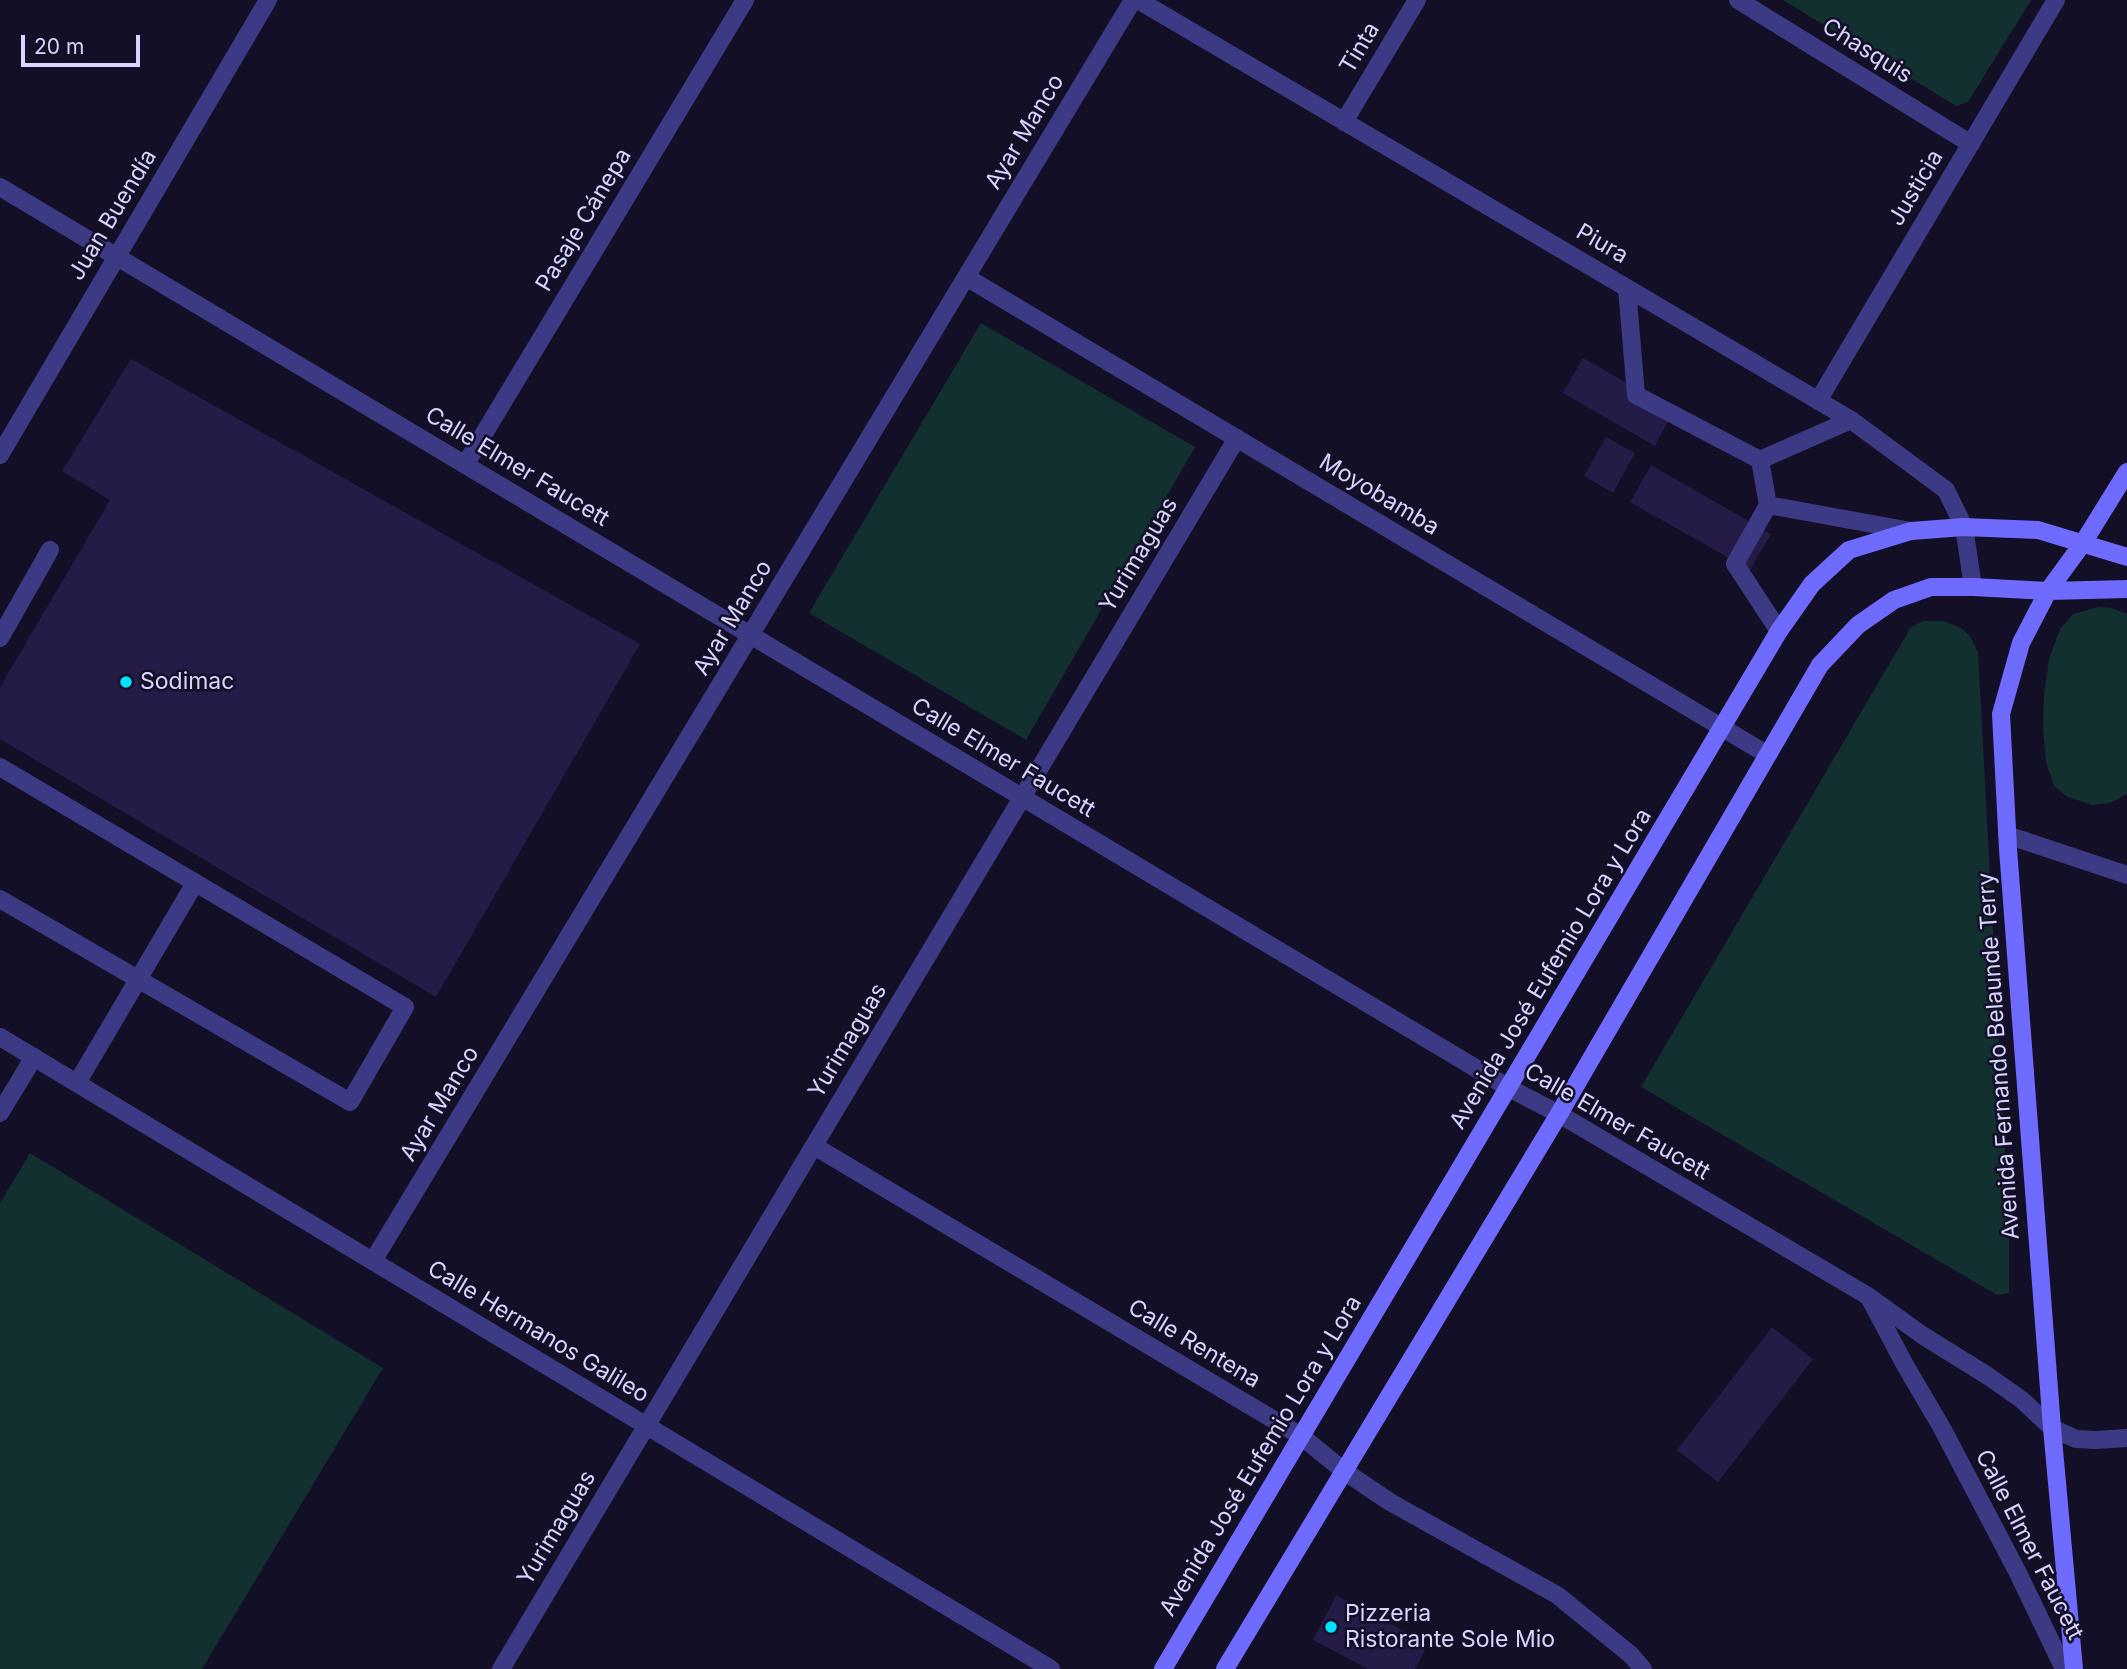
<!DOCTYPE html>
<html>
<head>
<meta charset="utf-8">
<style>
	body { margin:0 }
	#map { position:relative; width:2127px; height:1669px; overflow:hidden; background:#130f26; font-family:Inter,sans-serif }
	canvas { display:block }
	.scale { position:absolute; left:21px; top:35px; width:119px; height:32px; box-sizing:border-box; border:4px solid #d9d4ff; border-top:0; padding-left:9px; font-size:21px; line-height:24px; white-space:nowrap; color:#d9d4ff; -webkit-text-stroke:5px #130f26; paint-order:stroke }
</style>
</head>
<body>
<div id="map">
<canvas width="2127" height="1669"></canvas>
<div class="scale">20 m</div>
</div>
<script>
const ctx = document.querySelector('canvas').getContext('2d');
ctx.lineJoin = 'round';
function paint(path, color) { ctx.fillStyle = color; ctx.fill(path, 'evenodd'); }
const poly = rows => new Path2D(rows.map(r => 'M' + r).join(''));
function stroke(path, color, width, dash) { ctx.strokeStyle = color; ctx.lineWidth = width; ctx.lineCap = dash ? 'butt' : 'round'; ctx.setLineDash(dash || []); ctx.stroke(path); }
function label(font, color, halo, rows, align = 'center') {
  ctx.font = font + ' Inter,sans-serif'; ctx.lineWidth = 5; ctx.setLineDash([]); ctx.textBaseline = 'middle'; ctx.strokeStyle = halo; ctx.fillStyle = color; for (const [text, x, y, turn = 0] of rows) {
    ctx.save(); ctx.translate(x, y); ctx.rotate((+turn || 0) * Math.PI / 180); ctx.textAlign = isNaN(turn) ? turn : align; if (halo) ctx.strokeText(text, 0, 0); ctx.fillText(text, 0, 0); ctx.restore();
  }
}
paint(poly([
	[1783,0,2031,0,1968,102,1956,106],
	[981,323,1195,447,1026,740,809,613],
	[2099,607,2112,608,2127,614,2127,794,2110,803,2092,805,2066,796,2054,786,2046,762,2043,727,2044,695,2049,659,2060,629,2073,614],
	[1923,621,1944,621,1961,628,1970,636,1978,652,2009,1228,2009,1293,1997,1295,1641,1087,1911,627],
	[30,1153,383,1368,202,1669,0,1669,0,1203]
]), '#12302f');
paint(poly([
	[1583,358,1674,410,1655,446,1563,393],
	[131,359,640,644,436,997,0,739,0,687,110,500,62,471],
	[1606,437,1635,453,1613,493,1584,476],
	[1651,465,1771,534,1750,570,1630,502],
	[1772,1327,1813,1359,1718,1482,1677,1450],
	[1336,1595,1428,1644,1415,1669,1368,1669,1313,1640]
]), '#241b47');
stroke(poly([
	[1627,288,1636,395,1760,460,1851,420],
	[1760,460,1768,505],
	[1779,631,1735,564,1768,505,1911,531],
	[0,638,50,550],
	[0,767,405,1007,350,1102,0,899],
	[77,1083,195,883]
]), '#3d3a85', 18);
stroke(poly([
	[1138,0,1851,420,1946,490,1964,527,1973,587],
	[1738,0,1971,144],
	[1344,122,1417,0],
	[0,187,1509,1088,1559,1114,1868,1296,1922,1335,1988,1376,2022,1400,2052,1428,2076,1439,2096,1440,2127,1438],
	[966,277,1768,755],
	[1818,401,2056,0],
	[0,455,268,0],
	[465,465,745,0],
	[0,1113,34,1057],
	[814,1146,1301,1436,1344,1471,1390,1502,1557,1595,1631,1655,1643,1669],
	[373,1261,1133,0],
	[1870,1299,1905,1365,1942,1428,2018,1573,2064,1669],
	[501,1669,1237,438]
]), '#3d3a85', 18);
stroke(poly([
	[2007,835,2127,875],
	[0,1037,1051,1669]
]), '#3d3a85', 18);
stroke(poly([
	[1163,1669,1779,631,1812,584,1849,550,1911,531,1964,527,2038,530,2127,557],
	[1225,1669,1559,1114,1820,665,1858,625,1894,600,1931,587,1973,587,2048,591,2127,589],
	[2074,1669,2052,1428,2008,849,2001,714,2021,643,2048,591,2083,543,2127,472]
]), '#6f6bff', 18);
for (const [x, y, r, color] of [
	[126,682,7,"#00e5ff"],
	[1331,1627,7,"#00e5ff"]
]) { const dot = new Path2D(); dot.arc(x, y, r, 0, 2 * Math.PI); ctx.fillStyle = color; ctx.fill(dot); stroke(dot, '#130f26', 2.5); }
label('23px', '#d9d4ff', '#130f26', [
	["Tinta",1360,48,-59],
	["Chasquis",1867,51,32],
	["Ayar Manco",1025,132,-59],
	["Justicia",1916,188,-59],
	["Juan Buendía",113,215,-59],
	["Pasaje Cánepa",584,220,-59],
	["Piura",1602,244,30],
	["Calle Elmer Faucett",517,467,31],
	["Moyobamba",1379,495,31],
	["Yurimaguas",1139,555,-59],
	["Ayar Manco",733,618,-59],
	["Calle Elmer Faucett",1003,758,31],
	["Avenida José Eufemio Lora y Lora",1551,969,-59],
	["Yurimaguas",848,1041,-59],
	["Avenida Fernando Belaunde Terry",1999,1056,-94],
	["Ayar Manco",440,1104,-59],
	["Calle Elmer Faucett",1617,1122,30],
	["Calle Hermanos Galileo",538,1332,31],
	["Calle Rentena",1194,1344,31],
	["Avenida José Eufemio Lora y Lora",1261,1456,-59],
	["Yurimaguas",557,1528,-59],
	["Calle Elmer Faucett",2029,1545,63]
]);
label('23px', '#d9d4ff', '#130f26', [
	["Sodimac",140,682],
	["Pizzeria",1345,1614],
	["Ristorante Sole Mio",1345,1640]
], 'left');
</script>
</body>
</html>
